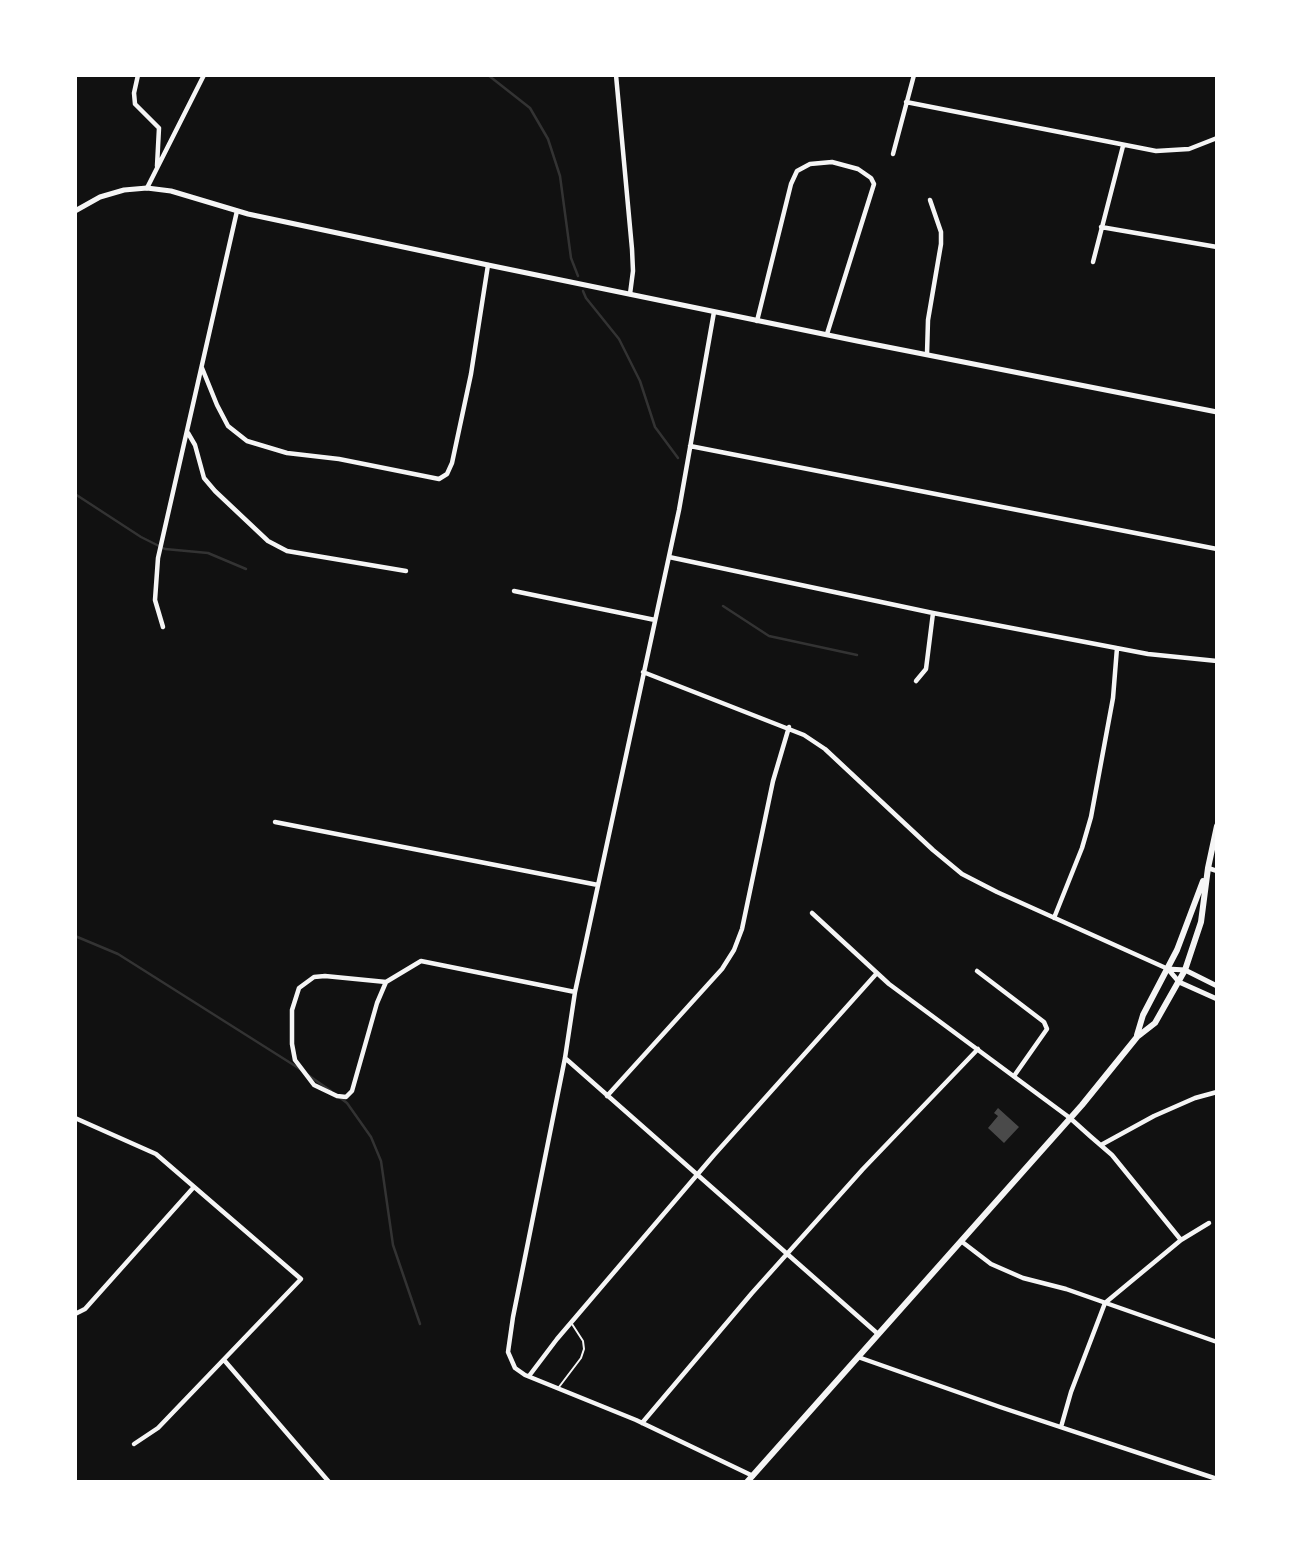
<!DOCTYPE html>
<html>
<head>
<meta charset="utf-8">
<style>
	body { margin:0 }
	#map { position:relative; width:1292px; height:1557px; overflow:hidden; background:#111; font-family:"Source Serif 4",serif }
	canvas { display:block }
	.frame { position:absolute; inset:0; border:77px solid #fff; pointer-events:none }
</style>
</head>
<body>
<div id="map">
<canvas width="1292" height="1557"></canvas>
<div class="frame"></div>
</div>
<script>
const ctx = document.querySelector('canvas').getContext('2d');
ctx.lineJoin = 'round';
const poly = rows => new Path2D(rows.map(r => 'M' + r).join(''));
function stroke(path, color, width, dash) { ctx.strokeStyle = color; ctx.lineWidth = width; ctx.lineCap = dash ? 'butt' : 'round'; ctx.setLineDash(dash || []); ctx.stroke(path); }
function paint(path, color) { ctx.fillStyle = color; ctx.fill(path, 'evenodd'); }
stroke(poly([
	[488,75,530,108,548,139,560,176,571,258,578,276],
	[583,291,586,298,619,339,640,381,655,427,678,458],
	[75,494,141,537,165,549,208,553,246,569],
	[723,606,769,636,857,655],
	[75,936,118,954,300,1069],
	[308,1075,331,1091],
	[339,1097,347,1103,371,1137,381,1161,393,1245,420,1324]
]), '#333', 2.5);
paint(poly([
	[998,1108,1019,1127,1004,1143,988,1128,998,1116,994,1113]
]), '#4a4a4a');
stroke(poly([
	[559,1387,581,1358,584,1349,583,1341,572,1324]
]), '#f5f5f5', 2);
stroke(poly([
	[138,75,134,93,135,104,159,128,157,166],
	[616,75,632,249,633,271,630,294],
	[906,102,1156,151,1189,149,1217,138],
	[893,154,914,75],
	[147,188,204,75],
	[1101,227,1217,247],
	[1093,262,1123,146],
	[714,312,679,510,575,992,565,1058,513,1317,508,1352,515,1368,525,1375,636,1420,753,1476],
	[757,321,791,184,797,171,810,164,832,162,858,169,871,178,874,184,827,334],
	[927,354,928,320,941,244,941,232,930,200],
	[202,368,217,405,228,426,247,441,287,453,339,459,439,479,447,474,452,463,471,374,488,265],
	[188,433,195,445,204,478,215,491,268,541,287,551,406,571],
	[690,446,1217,549],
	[669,557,933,613,1148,654,1217,661],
	[514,591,655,620],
	[163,627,155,600,158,558,237,211],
	[643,672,804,735,825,749,933,850,962,874,997,892,1168,969],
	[916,681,926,669,933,613],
	[275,822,598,885],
	[1208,868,1217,871],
	[812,913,889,984,1070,1118,1090,1136,1112,1155,1181,1240],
	[1054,918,1082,848,1091,817,1113,698,1117,648],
	[977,971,1044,1022,1047,1029,1014,1076],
	[386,982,377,1003,352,1091,346,1097,337,1096,314,1085,295,1060,292,1044,292,1010,299,988,314,977,325,976,386,982,421,961,575,992],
	[565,1058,878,1334],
	[607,1096,722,969,734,950,742,929,773,781,789,727],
	[75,1118,156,1154,301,1279,158,1428,134,1444],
	[1101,1145,1154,1116,1195,1098,1217,1092],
	[961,1241,991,1264,1023,1278,1066,1289,1217,1342],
	[75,1314,85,1309,193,1188],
	[858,1357,1000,1407,1217,1479],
	[224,1360,329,1482],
	[529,1376,557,1339,714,1155,877,973],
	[642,1423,752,1293,863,1169,978,1049],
	[1061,1427,1071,1392,1105,1303,1181,1240,1209,1223]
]), '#f5f5f5', 4.5);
stroke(poly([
	[75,211,100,197,124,190,147,188,171,191,248,214,488,265,857,341,1217,412]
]), '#f5f5f5', 5);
stroke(poly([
	[1168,969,1179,982,1217,999],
	[1168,969,1185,970,1217,986]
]), '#f5f5f5', 5);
stroke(poly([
	[1137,1035,1143,1015,1177,950,1203,881],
	[747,1482,1082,1105,1137,1037,1155,1023,1185,970,1201,922,1208,868,1217,826]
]), '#f5f5f5', 6);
</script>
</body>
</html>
